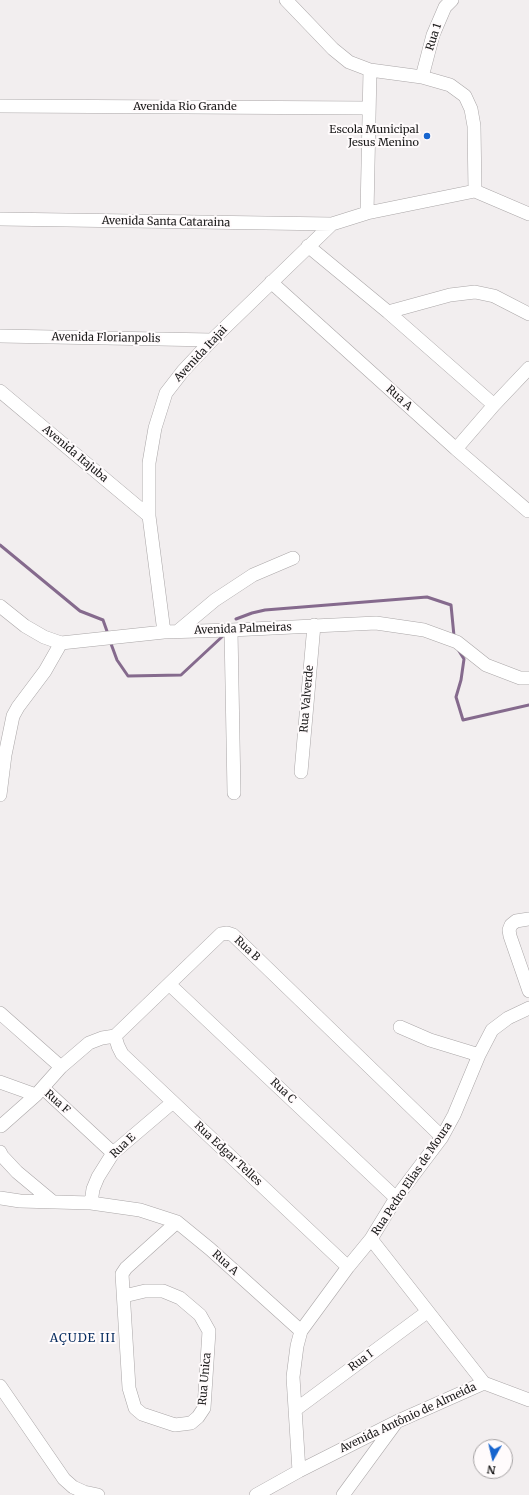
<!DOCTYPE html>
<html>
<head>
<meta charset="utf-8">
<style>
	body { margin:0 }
	#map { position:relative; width:529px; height:1495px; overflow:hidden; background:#f2eeef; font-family:Merriweather,serif }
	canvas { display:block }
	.north { position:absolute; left:473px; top:1439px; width:40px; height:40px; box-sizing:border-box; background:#fffbfc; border:1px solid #a4a1a2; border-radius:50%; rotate:188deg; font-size:11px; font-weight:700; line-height:16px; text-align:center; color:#1b1a1a }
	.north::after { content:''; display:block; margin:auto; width:14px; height:18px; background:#1664ce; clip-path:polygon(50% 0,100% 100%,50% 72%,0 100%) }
</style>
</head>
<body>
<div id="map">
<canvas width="529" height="1495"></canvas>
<div class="north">N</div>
</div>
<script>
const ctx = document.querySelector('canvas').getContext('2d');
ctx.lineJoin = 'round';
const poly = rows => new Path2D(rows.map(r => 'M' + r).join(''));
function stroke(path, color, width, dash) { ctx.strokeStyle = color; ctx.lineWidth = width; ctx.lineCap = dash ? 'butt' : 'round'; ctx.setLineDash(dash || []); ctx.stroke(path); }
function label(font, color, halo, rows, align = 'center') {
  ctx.font = font + ' Merriweather,serif'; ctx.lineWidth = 4; ctx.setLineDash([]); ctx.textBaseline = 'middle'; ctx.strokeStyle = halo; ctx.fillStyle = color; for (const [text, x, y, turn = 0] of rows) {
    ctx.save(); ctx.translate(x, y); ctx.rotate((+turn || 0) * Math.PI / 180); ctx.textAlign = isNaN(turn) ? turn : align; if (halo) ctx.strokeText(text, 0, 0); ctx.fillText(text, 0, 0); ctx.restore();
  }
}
stroke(poly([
	[0,545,80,611,103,620,108,634],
	[236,619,252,613,265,610,427,597,451,605,454,636],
	[110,641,117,660,128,676,181,675,225,634],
	[459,651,464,659,461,680,456,697,463,720,529,705]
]), '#856a8d', 3);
const minor = poly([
	[286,0,333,49,349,62,370,70,422,77,450,85,465,96,471,109,474,126,475,191],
	[422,77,433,35,445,7,452,0],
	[0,106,369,108],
	[475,191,529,214],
	[367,213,370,70],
	[0,219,332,224],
	[308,246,388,312,494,405],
	[271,282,456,449,528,511],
	[388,312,450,295,475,292,494,296,529,314],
	[0,336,212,340],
	[0,391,149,516],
	[456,449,494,405,529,368],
	[0,606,25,626,44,637,61,643,164,632,231,630,376,623,424,630,457,642,486,665,520,678,529,678],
	[231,630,234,793],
	[178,631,215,600,253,575,293,558],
	[164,632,149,516,149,463,155,428,166,393,183,371,212,340,332,224,367,213,475,191],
	[301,772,314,625],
	[0,795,5,755,13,716,18,707,45,671,61,643],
	[529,919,516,921,511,925,509,930,510,936,529,991],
	[169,984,396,1198],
	[0,1013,61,1067],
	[400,1027,430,1040,479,1055],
	[115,1036,118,1046,122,1054,348,1267],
	[0,1082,36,1095],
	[43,1088,113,1153],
	[1,1126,36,1095,61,1067,89,1043,102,1038,115,1036,221,934,227,933,233,935,442,1137],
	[0,1152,2,1156,17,1172,53,1202],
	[0,1198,20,1201,91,1203,140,1210,177,1222,210,1249,301,1331],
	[91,1203,93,1189,98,1177,113,1153,173,1102],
	[371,1239,484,1383],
	[124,1296,145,1291,163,1291,180,1298,200,1315,209,1331,204,1408,198,1417,191,1423,175,1425,142,1414,135,1408,129,1388,122,1274,126,1268,177,1222],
	[484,1383,529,1400],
	[0,1386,64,1479,73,1487,84,1492,98,1495],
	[295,1410,427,1312],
	[299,1471,293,1377,297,1346,301,1331,348,1267,371,1239,396,1198,442,1137,454,1115,479,1055,492,1030,508,1018,529,1008],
	[256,1495,299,1471,396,1422,484,1383],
	[343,1495,395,1424]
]);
stroke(minor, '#aaa6a7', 14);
stroke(minor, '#fff', 13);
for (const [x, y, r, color] of [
	[427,136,4,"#1664ce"]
]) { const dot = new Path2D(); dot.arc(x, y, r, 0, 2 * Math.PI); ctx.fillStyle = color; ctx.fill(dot); stroke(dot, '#fffbfc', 1.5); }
label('11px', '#1b1a1a', '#fffbfc', [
	["Rua 1",434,37,-72],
	["Avenida Rio Grande",185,107],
	["Avenida Santa Cataraina",166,222,1],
	["Avenida Florianpolis",106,338,1],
	["Avenida Itajai",201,354,-47],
	["Rua A",399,398,42],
	["Avenida Itajuba",75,454,40],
	["Avenida Palmeiras",243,629,-2],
	["Rua Valverde",307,699,-85],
	["Rua B",247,949,43],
	["Rua C",283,1091,43],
	["Rua F",57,1102,42],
	["Rua E",123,1146,-44],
	["Rua Edgar Telles",228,1154,43],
	["Rua Pedro Elias de Moura",412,1179,-56],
	["Rua A",225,1263,42],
	["Rua I",361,1361,-37],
	["Rua Unica",205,1379,-85],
	["Avenida Antônio de Almeida",408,1418,-25]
]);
label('11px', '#1b1a1a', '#fffbfc', [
	["Escola Municipal",419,130],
	["Jesus Menino",419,143]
], 'right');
ctx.letterSpacing = '1px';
label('12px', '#072c5f', '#fffbfc', [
	["AÇUDE III",83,1339]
]);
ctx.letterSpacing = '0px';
</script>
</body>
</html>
